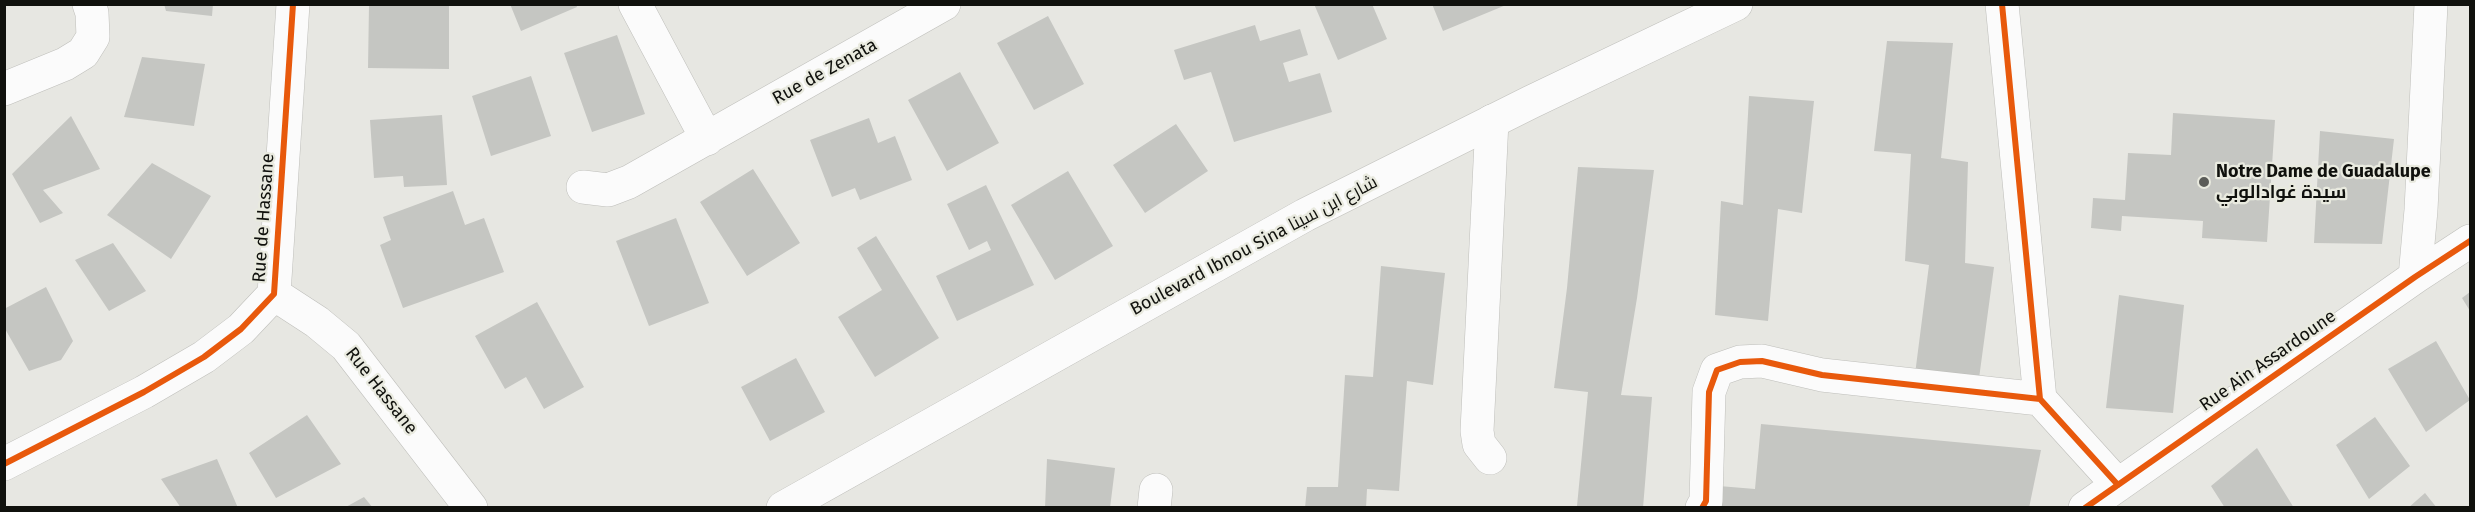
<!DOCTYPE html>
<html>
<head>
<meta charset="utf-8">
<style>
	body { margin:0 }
	#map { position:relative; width:2475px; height:512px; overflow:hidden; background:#e7e7e2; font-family:"Fira Sans",sans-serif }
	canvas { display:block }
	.frame { position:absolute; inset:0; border:6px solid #10110d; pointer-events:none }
</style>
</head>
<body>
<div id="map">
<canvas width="2475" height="512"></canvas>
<div class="frame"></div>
</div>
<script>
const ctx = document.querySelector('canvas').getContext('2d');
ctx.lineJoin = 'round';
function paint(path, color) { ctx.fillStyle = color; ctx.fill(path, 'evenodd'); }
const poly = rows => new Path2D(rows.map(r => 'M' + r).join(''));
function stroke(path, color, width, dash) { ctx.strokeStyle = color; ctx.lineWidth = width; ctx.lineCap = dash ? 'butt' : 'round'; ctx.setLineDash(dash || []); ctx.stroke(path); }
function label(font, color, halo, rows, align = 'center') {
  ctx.font = font + ' "Fira Sans",Cairo,sans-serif'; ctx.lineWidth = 4.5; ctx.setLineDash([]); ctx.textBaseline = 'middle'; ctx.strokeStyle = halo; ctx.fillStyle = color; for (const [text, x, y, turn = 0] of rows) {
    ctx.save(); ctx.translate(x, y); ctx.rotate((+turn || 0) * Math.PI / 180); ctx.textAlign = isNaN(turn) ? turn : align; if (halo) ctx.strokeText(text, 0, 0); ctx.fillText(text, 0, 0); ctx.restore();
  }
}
paint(poly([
	[164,4,213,4,212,16,166,11],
	[510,4,576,4,577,7,521,31],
	[1314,4,1372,4,1387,39,1338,60],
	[1432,4,1506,4,1506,5,1443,31],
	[369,5,449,5,449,69,368,68],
	[1048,16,1084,84,1034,110,997,43],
	[1255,25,1260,41,1300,29,1308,55,1283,63,1289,82,1320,73,1332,112,1234,142,1211,72,1184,80,1174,50],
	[617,35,645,114,592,132,564,53],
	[1887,41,1953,43,1941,158,1968,162,1965,263,1994,267,1978,386,1914,382,1929,265,1905,261,1911,154,1874,151],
	[142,57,205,64,194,126,124,117],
	[960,72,999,143,947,171,908,100],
	[531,76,551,136,491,156,472,96],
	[1749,96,1814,101,1802,213,1778,209,1768,321,1715,315,1721,201,1743,205],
	[2173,113,2275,120,2267,242,2202,238,2203,221,2122,216,2121,231,2091,228,2093,198,2125,200,2128,153,2171,155],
	[442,115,447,185,404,187,403,176,374,178,370,120],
	[71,116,100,169,43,190,63,213,40,223,12,174],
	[869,118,878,143,895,136,912,180,860,200,855,188,832,197,810,140],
	[1176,124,1208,171,1145,213,1113,165],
	[2320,131,2394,139,2382,244,2314,243],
	[152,163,211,196,171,259,107,215],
	[1578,167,1654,170,1637,298,1621,395,1652,397,1643,508,1577,506,1588,392,1554,388,1567,288],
	[753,169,800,243,747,276,700,202],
	[1068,171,1113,246,1055,280,1011,205],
	[986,185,1034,285,957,321,936,276,991,250,987,241,969,250,947,204],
	[453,191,465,225,484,218,504,272,403,308,380,245,391,240,383,217],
	[676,218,709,303,649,326,616,241],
	[876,236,939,338,875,377,838,317,882,290,857,248],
	[113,243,146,291,109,311,75,260],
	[1381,266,1445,273,1433,385,1407,381,1399,491,1367,489,1366,508,1305,508,1307,487,1338,487,1345,375,1373,377],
	[46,287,73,341,61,360,29,371,4,327,4,309],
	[2470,292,2470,311,2462,298],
	[2119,295,2184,305,2173,413,2106,408],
	[537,302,584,387,544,409,526,377,505,389,475,336],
	[2436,341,2470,400,2426,432,2388,369],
	[796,358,825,412,770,441,741,387],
	[307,415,341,464,276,498,249,453],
	[2375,417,2410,466,2369,499,2336,445],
	[1761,424,2041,450,2029,508,1718,508,1719,486,1755,489],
	[2257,448,2294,508,2225,508,2211,486],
	[217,459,238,508,181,508,161,479],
	[1047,459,1115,468,1110,508,1045,508],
	[2425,493,2437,508,2408,508],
	[364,497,373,508,344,508]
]), '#c5c6c2');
const minor = poly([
	[635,4,707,139],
	[2002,4,2040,399,2118,485],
	[4,89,65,64,83,53,93,37,92,13,89,4],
	[583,187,608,190,629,182,944,4],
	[2415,277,2421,210,2431,4],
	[274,294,317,322,346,346,471,508],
	[1490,458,1479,444,1477,431,1492,121],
	[4,464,144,392,204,357,241,329,274,294,293,4],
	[1154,508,1156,490],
	[1702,508,1706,501,1709,392,1717,370,1740,362,1762,361,1822,375,2040,399],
	[2085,508,2415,277,2470,241]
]);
const secondary = poly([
	[783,508,1305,215,1531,102,1736,4]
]);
stroke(minor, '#bebeba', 34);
stroke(secondary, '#bebeba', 34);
stroke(minor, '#fbfbfb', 33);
stroke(secondary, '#fbfbfb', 33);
stroke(poly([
	[2002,4,2040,399,2118,485],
	[4,464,144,392,204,357,241,329,274,294,293,4],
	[1702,508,1706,501,1709,392,1717,370,1740,362,1762,361,1822,375,2040,399],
	[2085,508,2415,277,2470,241]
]), '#e8590c', 6);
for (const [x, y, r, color] of [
	[2204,182,6,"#5b5c58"]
]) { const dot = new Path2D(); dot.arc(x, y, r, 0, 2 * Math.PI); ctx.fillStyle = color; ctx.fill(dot); stroke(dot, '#e9eadf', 2); }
label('18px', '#10110d', '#e9eadf', [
	["Rue de Zenata",825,72,-29],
	["Rue de Hassane",264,218,-86],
	["Boulevard Ibnou Sina شارع ابن سينا",1254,246,-28],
	["Rue Ain Assardoune",2268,361,-35],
	["Rue Hassane",381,391,52]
]);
label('bold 18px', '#10110d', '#e9eadf', [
	["Notre Dame de Guadalupe",2216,172],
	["سيدة غوادالوبي",2216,193]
], 'left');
</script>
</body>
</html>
